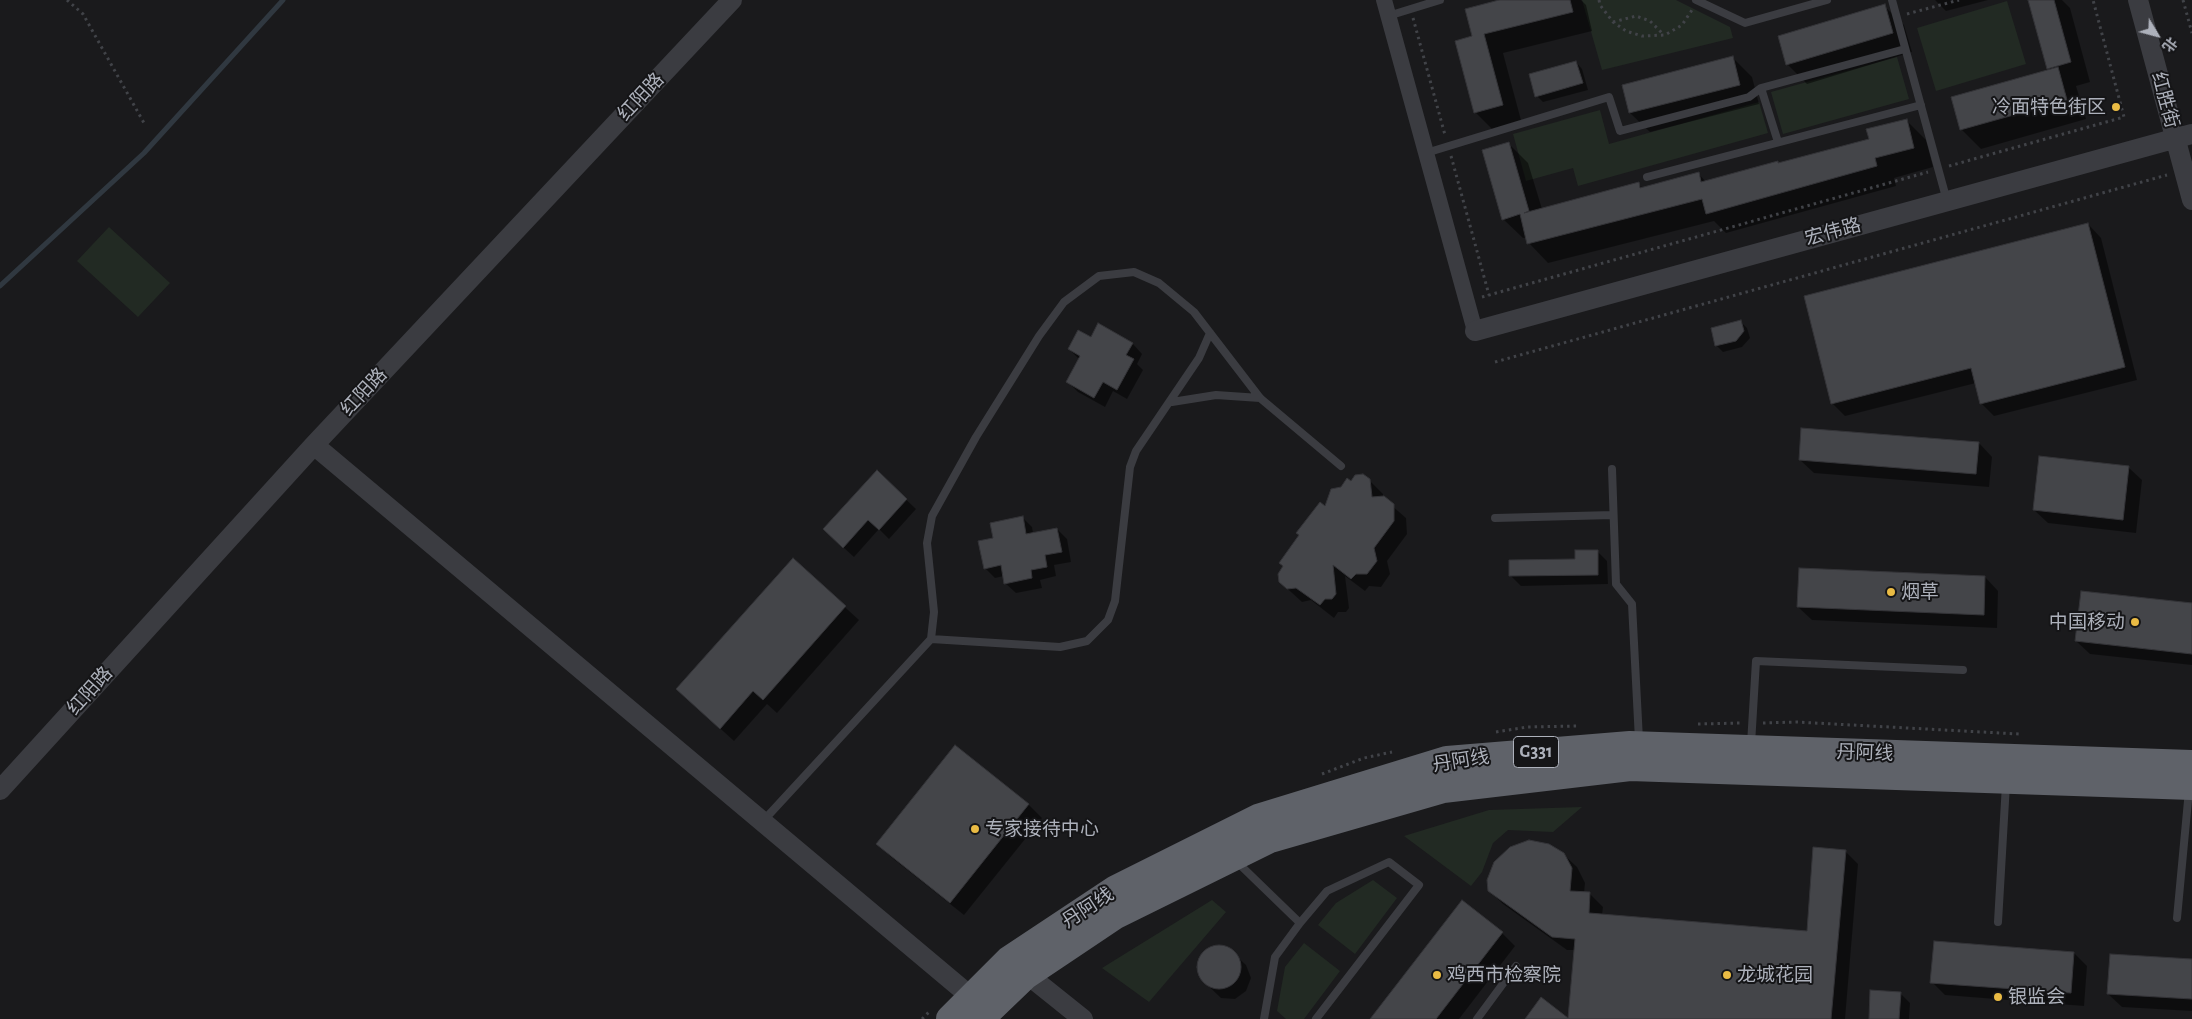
<!DOCTYPE html>
<html>
<head>
<meta charset="utf-8">
<style>
	body { margin:0 }
	#map { position:relative; width:2192px; height:1019px; overflow:hidden; background:#1a1a1c; font-family:"Alegreya Sans","Noto Sans SC",sans-serif }
	canvas { display:block }
	.north { position:absolute; left:2132px; top:10px; width:50px; height:50px; -webkit-text-stroke:4px #151517; paint-order:stroke; rotate:127deg; font-size:14px; font-weight:700; line-height:20px; text-align:center; color:#adb1bb }
	.north::after { content:''; display:block; margin:auto; width:18px; height:22px; background:#adb1bb; clip-path:polygon(50% 0,100% 100%,50% 72%,0 100%) }
</style>
</head>
<body>
<div id="map">
<canvas width="2192" height="1019"></canvas>
<div class="north">北</div>
</div>
<script>
const ctx = document.querySelector('canvas').getContext('2d');
ctx.lineJoin = 'round';
function paint(path, color) { ctx.fillStyle = color; ctx.fill(path, 'evenodd'); }
const poly = rows => new Path2D(rows.map(r => 'M' + r).join(''));
function stroke(path, color, width, dash) { ctx.strokeStyle = color; ctx.lineWidth = width; ctx.lineCap = dash ? 'butt' : 'round'; ctx.setLineDash(dash || []); ctx.stroke(path); }
function label(font, color, halo, rows, align = 'center') {
  ctx.font = font + ' "Alegreya Sans","Noto Sans SC",sans-serif'; ctx.lineWidth = 4; ctx.setLineDash([]); ctx.textBaseline = 'middle'; ctx.strokeStyle = halo; ctx.fillStyle = color; for (const [text, x, y, turn = 0] of rows) {
    ctx.save(); ctx.translate(x, y); ctx.rotate((+turn || 0) * Math.PI / 180); ctx.textAlign = isNaN(turn) ? turn : align; if (halo) ctx.strokeText(text, 0, 0); ctx.fillText(text, 0, 0); ctx.restore();
  }
}
paint(poly([
	[1582,0,1676,0,1730,27,1733,38,1602,70],
	[2007,1,2026,64,1936,91,1917,28],
	[1897,57,1909,99,1783,134,1771,92],
	[1759,102,1768,133,1578,186,1573,168,1526,181,1513,134,1600,110,1609,144],
	[109,227,170,283,138,317,77,261],
	[1582,807,1553,832,1508,830,1493,843,1482,872,1471,886,1404,836,1489,810],
	[1373,880,1397,898,1355,954,1318,925,1336,903],
	[1212,900,1226,912,1149,1002,1102,968],
	[1304,943,1340,971,1304,1019,1286,1019,1277,1011,1285,967]
]), '#222a23');
paint(poly([
	[1505,0,1581,0,1586,5,1592,31,1503,53,1522,124,1495,132,1475,112,1473,37],
	[1935,0,1988,0,1946,11],
	[2030,0,2062,0,2070,8,2090,82,2076,86,2086,119,1981,149,1961,129,2050,70],
	[1884,6,1904,25,1912,52,1807,84,1787,64],
	[1733,58,1752,77,1759,104,1650,132,1630,113],
	[1576,62,1582,69,1588,90,1543,102,1537,96],
	[1906,120,1926,140,1933,167,1894,178,1896,186,1726,233,1714,221,1548,263,1529,243,1527,237,1523,238,1503,219,1509,144,1528,163,1542,209,1638,184,1643,188,1698,173,1706,182,1779,164,1870,140],
	[2088,224,2101,238,2137,380,1994,416,1981,403,1976,383,1845,416,1832,403],
	[1741,322,1747,328,1750,338,1742,347,1723,352,1716,345],
	[1091,339,1133,344,1142,354,1137,364,1143,370,1127,399,1113,391,1105,407,1078,392,1068,382,1080,360,1069,349],
	[1979,443,1992,457,1989,487,1814,473,1800,460],
	[2128,467,2142,480,2136,533,2048,523,2034,510],
	[877,472,916,509,889,539,879,529,854,557,834,539],
	[1369,480,1383,494,1383,498,1406,518,1407,534,1387,561,1390,574,1381,587,1369,586,1365,591,1345,576,1349,608,1346,612,1338,612,1334,618,1311,600,1302,602,1280,582,1326,508,1341,488,1351,483],
	[1022,517,1032,527,1033,533,1057,529,1067,539,1071,562,1054,565,1056,576,1040,580,1042,588,1016,593,1005,583,1004,576,995,578,985,568,994,539],
	[1597,551,1607,561,1608,584,1521,586,1511,576,1576,560],
	[793,560,859,620,777,713,767,704,734,741,691,702],
	[1985,577,1998,591,1997,628,1812,620,1798,607],
	[2192,604,2192,665,2090,654,2076,641],
	[956,746,1029,805,1042,818,964,915,891,857,878,844],
	[1845,851,1858,864,1845,1019,1569,1019,1575,950,1567,950,1503,904,1489,890,1563,854,1577,867,1585,883,1584,893,1590,894,1603,907,1602,915,1808,932],
	[1502,933,1515,946,1459,1019,1372,1019],
	[1217,946,1230,950,1246,965,1251,978,1246,991,1235,999,1221,998,1200,978,1198,971,1200,957,1204,952],
	[2074,953,2087,966,2084,1006,1945,995,1932,982],
	[2192,960,2192,1011,2122,1007,2108,994],
	[1900,993,1910,1003,1909,1019,1870,1019]
]), '#0007');
stroke(poly([
	[0,286,144,153,283,0]
]), '#303840', 5);
const building = poly([
	[1499,0,1570,0,1573,12,1484,34,1503,105,1474,113,1455,41,1472,36,1465,9,1499,0],
	[2028,0,2054,0,2071,62,2047,69,2028,0],
	[1885,4,1893,33,1786,65,1778,36,1885,4],
	[1733,56,1740,85,1629,113,1622,85,1733,56],
	[1576,61,1583,83,1535,97,1529,74,1576,61],
	[2058,67,2067,100,1960,130,1951,97,2058,67],
	[1907,119,1914,148,1875,158,1877,166,1706,214,1702,199,1527,244,1520,214,1502,220,1482,150,1509,142,1529,211,1524,213,1639,182,1640,188,1699,172,1701,182,1778,161,1778,163,1869,139,1866,129,1907,119],
	[2088,223,2125,367,1980,404,1971,368,1831,404,1804,296,2088,223],
	[1741,320,1744,331,1736,341,1715,346,1711,328,1741,320],
	[1098,323,1133,343,1126,355,1134,359,1117,390,1103,382,1094,398,1066,382,1080,356,1068,349,1078,330,1091,337,1098,323],
	[1801,428,1979,442,1976,474,1799,460,1801,428],
	[2039,456,2129,466,2123,520,2033,510,2039,456],
	[877,470,907,499,879,530,868,520,843,548,823,529,877,470],
	[1363,474,1370,479,1372,497,1384,496,1394,504,1394,521,1374,548,1377,561,1367,574,1356,574,1351,579,1333,565,1336,594,1332,599,1325,599,1320,605,1296,588,1287,589,1279,582,1278,574,1283,566,1279,563,1299,535,1296,533,1320,502,1325,506,1331,489,1341,487,1347,478,1351,481,1355,475,1363,474],
	[1023,516,1026,534,1057,528,1062,552,1045,555,1047,567,1031,570,1032,578,1004,584,1001,565,984,569,978,541,993,538,990,523,1023,516],
	[1575,550,1598,550,1598,575,1509,576,1509,560,1575,559,1575,550],
	[793,558,846,606,763,700,753,691,720,729,676,689,793,558],
	[1799,568,1985,576,1984,615,1797,607,1799,568],
	[2081,591,2192,603,2192,654,2075,641,2081,591],
	[955,745,1029,804,950,903,876,844,955,745],
	[1529,840,1549,844,1564,853,1572,868,1570,891,1590,892,1589,913,1807,931,1813,847,1846,850,1831,1019,1525,1019,1541,997,1568,1018,1575,939,1552,937,1488,891,1487,880,1494,862,1510,847,1529,840],
	[1462,900,1503,932,1436,1019,1370,1019,1462,900],
	[1934,941,2074,952,2071,993,1930,983,1934,941],
	'1197 967a22 22 0 1 1 44 0a22 22 0 1 1-44 0Z',
	[2110,954,2192,959,2192,999,2107,994,2110,954],
	[1870,990,1901,992,1899,1019,1869,1019,1870,990]
]);
paint(building, '#444549');
stroke(building, '#343438', 1);
stroke(poly([
	[67,0,83,14,144,123],
	[1599,0,1600,5,1613,22,1626,31,1642,36,1665,35,1682,25,1692,10],
	[2183,0,2192,33],
	[1907,14,1959,0],
	[1413,18,1445,135],
	[1613,22,1636,16,1650,21,1664,35],
	[1451,156,1489,295],
	[1949,166,2124,117,2093,0],
	[1482,297,1928,172],
	[1495,362,2167,175],
	[1763,723,1796,722,2019,734],
	[1698,724,1742,723],
	[1496,732,1527,727,1577,726],
	[1322,774,1364,758,1392,752],
	[922,1019,929,1012]
]), '#414348', 3, [2.5, 4]);
stroke(poly([
	[1696,0,1745,23,1827,0],
	[1892,0,1947,201],
	[1388,16,1440,0],
	[1761,88,1778,142],
	[1426,153,1609,97,1620,131,1749,97,1761,88,1905,49],
	[1647,177,1921,105],
	[1172,402,1216,395,1260,398],
	[1612,469,1616,584,1632,604,1639,740],
	[1495,518,1613,515],
	[931,639,1060,647,1087,641,1108,620,1115,601,1130,467,1136,451,1199,358,1210,333],
	[1751,744,1756,661,1963,670],
	[764,820,931,639,934,612,927,543,932,516,976,437,1039,336,1064,302,1099,276,1134,272,1159,283,1194,312,1260,398,1341,466],
	[1236,861,1300,923],
	[2177,918,2189,790],
	[1998,922,2006,784],
	[1264,1019,1275,957,1300,923,1327,891,1389,862,1419,885,1316,1019],
	[1477,1019,1516,966]
]), '#3b3c41', 8);
stroke(poly([
	[1384,0,1475,331]
]), '#3b3c41', 16);
stroke(poly([
	[2138,0,2192,200],
	[1475,331,2192,134],
	[314,445,982,1006],
	[0,790,314,445,732,0],
	[1018,967,1083,1019]
]), '#3b3c41', 20);
stroke(poly([
	[950,1019,1009,960,1116,889,1258,818,1447,760,1630,745,2192,764],
	[980,1019,1026,975,1114,916,1270,839,1443,789,1630,767,2192,786]
]), '#5f6269', 28);
for (const [x, y, r, color] of [
	[2116,107,5,"#eabb44"],
	[1891,592,5,"#eabb44"],
	[2135,622,5,"#eabb44"],
	[975,829,5,"#eabb44"],
	[1437,975,5,"#eabb44"],
	[1727,975,5,"#eabb44"],
	[1998,997,5,"#eabb44"]
]) { const dot = new Path2D(); dot.arc(x, y, r, 0, 2 * Math.PI); ctx.fillStyle = color; ctx.fill(dot); stroke(dot, '#151517', 2); }
for (const [x, y, w] of [
	[1536,752,45]
]) { const box = new Path2D(); box.roundRect(x - w / 2, y - 15.5, w, 31, 4); ctx.fillStyle = '#151517'; ctx.fill(box); stroke(box, '#adb1bb', 1); }
label('bold 18px', '#adb1bb', null, [
	["G331",1536,752]
]);
label('19px', '#adb1bb', '#151517', [
	["红阳路",641,97,-47],
	["红胜街",2165,100,75],
	["宏伟路",1833,232,-15],
	["红阳路",364,392,-47],
	["红阳路",90,691,-48],
	["丹阿线",1865,753,2],
	["丹阿线",1461,761,-9],
	["丹阿线",1088,908,-33]
]);
label('19px', '#adb1bb', '#151517', [
	["冷面特色街区",2106,107,"right"],
	["烟草",1901,592],
	["中国移动",2125,622,"right"],
	["专家接待中心",985,829],
	["鸡西市检察院",1447,975],
	["龙城花园",1737,975],
	["银监会",2008,997]
], 'left');
</script>
</body>
</html>
